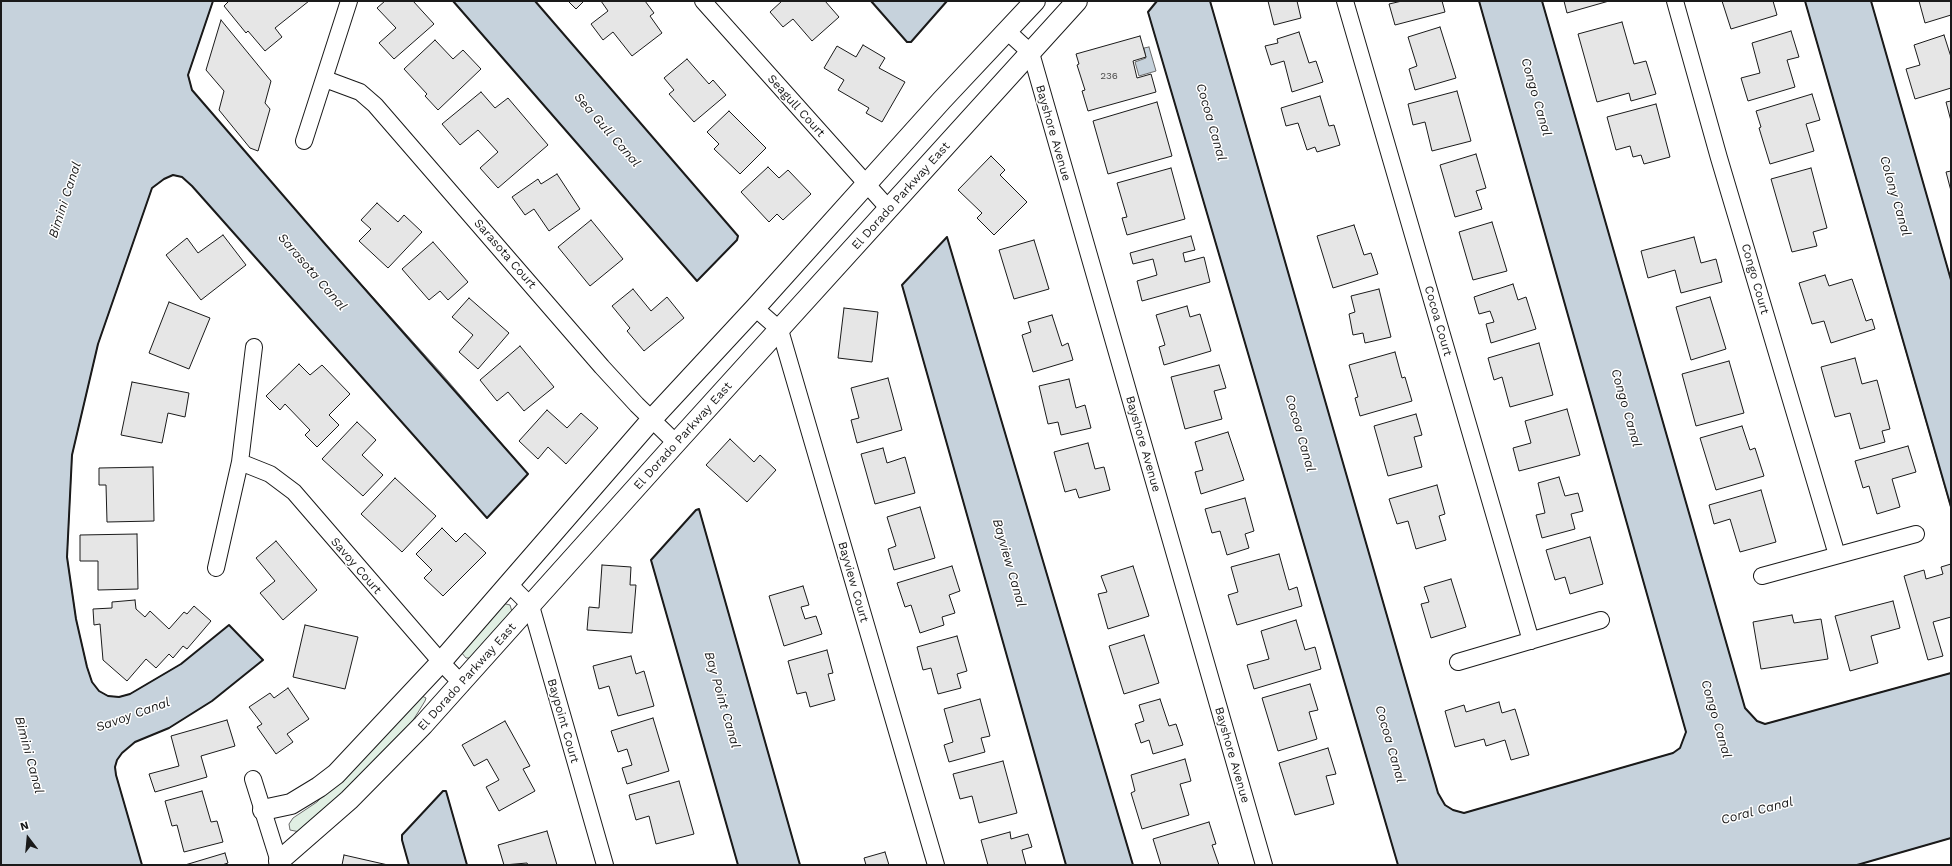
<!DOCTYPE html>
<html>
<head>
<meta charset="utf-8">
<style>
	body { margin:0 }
	#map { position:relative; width:1952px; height:866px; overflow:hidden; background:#fff; font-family:"Work Sans",sans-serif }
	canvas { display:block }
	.frame { position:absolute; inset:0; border:2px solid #1a1a1a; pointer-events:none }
	.north { position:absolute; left:8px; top:818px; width:40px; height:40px; -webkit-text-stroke:3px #fff; paint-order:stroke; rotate:344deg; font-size:11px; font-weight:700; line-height:16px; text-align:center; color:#1a1a1a }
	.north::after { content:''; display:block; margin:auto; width:14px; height:18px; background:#1a1a1a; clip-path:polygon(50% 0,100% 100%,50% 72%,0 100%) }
</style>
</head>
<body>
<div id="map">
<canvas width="1952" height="866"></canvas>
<div class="frame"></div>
<div class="north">N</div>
</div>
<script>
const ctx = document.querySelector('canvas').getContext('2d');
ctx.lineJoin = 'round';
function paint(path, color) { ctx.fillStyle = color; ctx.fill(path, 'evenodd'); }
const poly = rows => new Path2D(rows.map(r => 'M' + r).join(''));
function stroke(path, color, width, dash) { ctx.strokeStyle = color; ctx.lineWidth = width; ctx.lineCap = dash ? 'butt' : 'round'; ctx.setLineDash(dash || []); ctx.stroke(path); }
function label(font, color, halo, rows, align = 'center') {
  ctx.font = font + ' "Work Sans",sans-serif'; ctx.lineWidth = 3; ctx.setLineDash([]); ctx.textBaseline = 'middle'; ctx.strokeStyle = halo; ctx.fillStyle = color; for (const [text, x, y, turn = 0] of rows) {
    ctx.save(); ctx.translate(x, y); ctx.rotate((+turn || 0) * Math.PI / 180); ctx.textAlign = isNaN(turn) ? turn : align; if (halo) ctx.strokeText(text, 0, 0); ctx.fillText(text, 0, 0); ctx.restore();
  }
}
const green = poly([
	[502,603,510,605,513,615,471,658,466,658,461,652,502,603],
	[422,696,426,698,425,701,404,735,388,752,300,832,290,830,289,824,293,818,317,802,422,696]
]);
paint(green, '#e0efe3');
stroke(green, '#6a6a6a', 1);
const water = poly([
	[1,1,213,1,188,75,192,90,326,245,441,373,528,474,487,518,192,186,182,177,173,175,164,179,152,188,98,344,72,455,67,557,76,619,87,667,92,682,99,691,108,696,119,697,130,694,181,664,229,625,263,660,212,701,169,728,135,742,122,753,117,760,115,767,116,775,142,865,1,865,1,1],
	[453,1,535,1,738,236,737,240,697,281,453,1],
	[871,1,947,1,911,42,907,42,871,1],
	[1157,1,1210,1,1438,793,1445,805,1453,810,1464,813,1673,753,1680,748,1686,732,1479,1,1542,1,1745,708,1757,721,1765,724,1951,673,1951,838,1857,865,1398,865,1148,12,1157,1],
	[1805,1,1871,1,1951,280,1951,508,1805,1],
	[1149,47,1156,71,1139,76,1135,62,1146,58,1144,48,1149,47],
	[947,237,1133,865,1066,865,902,285,947,237],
	[699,509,800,865,738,865,651,560,696,510,699,509],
	[443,791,446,791,467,865,409,865,402,840,402,835,443,791]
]);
paint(water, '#c6d2dc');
stroke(water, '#6a6a6a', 1);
const building = poly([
	[229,1,309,1,275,28,282,37,265,51,248,31,246,33,224,6,229,1],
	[385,1,413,1,434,24,394,59,379,43,396,28,377,8,385,1],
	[568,1,584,1,576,9,568,1],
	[601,1,645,1,654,13,650,16,662,33,632,56,613,32,603,40,591,24,608,11,601,1],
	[782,1,825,1,839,17,812,41,793,19,783,27,770,12,782,1],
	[1268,1,1297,1,1301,18,1274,25,1268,1],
	[1402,1,1442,1,1445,12,1395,25,1389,4,1402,1],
	[1564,1,1609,1,1567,13,1564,1],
	[1722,1,1773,1,1777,15,1731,29,1722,1],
	[1919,1,1951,1,1951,15,1925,23,1919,1],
	[221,20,271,81,265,103,270,109,258,151,250,148,219,110,224,91,206,70,221,20],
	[1622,22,1634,64,1646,61,1656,94,1631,101,1629,93,1597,102,1578,34,1622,22],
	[1440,27,1456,78,1415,90,1409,69,1417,66,1408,37,1440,27],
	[1791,31,1799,57,1787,60,1795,87,1748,101,1741,78,1760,73,1752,43,1791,31],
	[1299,32,1309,63,1316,61,1323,82,1292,92,1284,61,1271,65,1265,46,1278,43,1277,39,1299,32],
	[1944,35,1951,57,1951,88,1915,99,1906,69,1920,65,1914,45,1944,35],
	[1140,36,1146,57,1133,61,1137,78,1151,74,1156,92,1088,111,1082,91,1085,90,1077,65,1079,64,1076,54,1140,36],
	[435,40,453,59,463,50,481,69,438,110,425,96,427,94,404,69,435,40],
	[863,45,885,58,879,68,905,82,882,122,866,113,869,108,838,90,844,80,824,68,837,46,856,57,863,45],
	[687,59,709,84,713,80,726,95,694,122,669,94,674,90,664,78,687,59],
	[1457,91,1471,141,1432,151,1425,122,1413,125,1408,104,1457,91],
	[481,92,495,108,508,98,548,145,498,188,480,168,498,152,478,130,460,145,442,124,481,92],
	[1812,94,1820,120,1806,124,1814,151,1770,164,1759,128,1761,127,1756,111,1812,94],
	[1320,96,1329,126,1334,125,1340,145,1317,152,1315,147,1307,150,1298,123,1286,126,1281,108,1320,96],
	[1951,101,1951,121,1946,102,1951,101],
	[1157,102,1172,156,1108,174,1093,121,1157,102],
	[1656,104,1670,157,1644,164,1641,155,1633,157,1630,146,1616,150,1607,117,1656,104],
	[729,111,766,148,740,174,714,149,719,144,707,132,729,111],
	[1476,154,1486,188,1476,191,1482,209,1455,217,1440,165,1476,154],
	[991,156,1005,170,1000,175,1027,202,994,235,977,218,982,213,958,190,991,156],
	[768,167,779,178,788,170,811,194,783,220,777,214,769,222,741,192,768,167],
	[1171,168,1185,219,1127,235,1122,218,1127,217,1117,183,1171,168],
	[1811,168,1827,228,1813,232,1817,246,1792,252,1771,179,1811,168],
	[1951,171,1951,191,1946,172,1951,171],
	[557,174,580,209,549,231,534,209,525,215,512,197,538,179,541,184,557,174],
	[377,203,398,222,404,215,422,232,388,268,359,241,371,229,361,220,377,203],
	[591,220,623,259,590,286,558,247,591,220],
	[1492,222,1507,271,1473,280,1459,232,1492,222],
	[1354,225,1364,255,1371,253,1378,274,1333,288,1317,236,1354,225],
	[223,235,246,265,201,300,166,255,187,238,198,253,223,235],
	[1191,236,1195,250,1183,253,1185,262,1204,257,1210,282,1142,301,1137,281,1157,275,1153,259,1133,264,1130,253,1191,236],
	[1694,237,1701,263,1716,259,1722,282,1681,293,1675,270,1648,278,1641,251,1694,237],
	[1034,240,1049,289,1014,299,999,250,1034,240],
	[433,242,468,282,448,300,440,291,429,300,402,269,433,242],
	[1825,275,1829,286,1852,279,1866,321,1872,319,1875,329,1831,343,1824,321,1812,324,1799,283,1825,275],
	[1513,284,1518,300,1526,297,1536,329,1491,343,1486,324,1494,322,1490,311,1479,314,1474,297,1513,284],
	[633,289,651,311,667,297,684,318,644,351,627,331,630,328,612,306,633,289],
	[1379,289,1391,337,1365,343,1363,333,1353,335,1349,314,1355,312,1351,296,1379,289],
	[1710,297,1726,349,1691,360,1676,307,1710,297],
	[469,298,509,333,478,369,459,352,473,335,452,317,469,298],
	[169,302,210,318,189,369,149,353,169,302],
	[1187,306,1190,317,1200,314,1211,351,1164,365,1159,347,1165,345,1156,315,1187,306],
	[844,308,878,312,872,362,838,358,844,308],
	[1052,315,1062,346,1068,343,1073,360,1033,372,1022,335,1031,332,1028,322,1052,315],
	[1539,343,1553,395,1510,407,1502,377,1494,380,1488,358,1539,343],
	[520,346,554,387,524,411,508,392,497,401,480,380,520,346],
	[1395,352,1402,378,1405,377,1412,401,1360,416,1355,398,1358,397,1349,365,1395,352],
	[1855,358,1862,384,1877,380,1890,429,1882,431,1885,442,1860,449,1850,413,1835,417,1821,367,1855,358],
	[1729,361,1744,413,1696,426,1682,374,1729,361],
	[299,364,310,375,322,365,350,394,329,415,339,425,317,447,305,435,310,430,285,404,280,410,266,396,299,364],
	[1219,365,1226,388,1214,391,1222,419,1185,429,1171,377,1219,365],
	[888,378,902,430,857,443,851,420,859,418,851,388,888,378],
	[1069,379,1076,408,1085,405,1091,428,1061,435,1058,422,1048,424,1039,386,1069,379],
	[132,382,189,393,185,417,168,413,162,443,121,435,132,382],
	[1567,409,1580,455,1519,471,1513,448,1531,443,1525,421,1567,409],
	[547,410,567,428,581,413,598,428,566,464,548,447,538,459,519,441,547,410],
	[1416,414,1422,435,1414,437,1422,467,1388,476,1374,426,1416,414],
	[357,422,376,440,362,455,383,475,363,496,322,459,357,422],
	[1742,426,1750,450,1755,448,1764,476,1716,490,1700,438,1742,426],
	[1228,432,1244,480,1201,494,1195,472,1203,470,1195,442,1228,432],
	[730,439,754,462,760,455,776,470,747,502,706,465,730,439],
	[1088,443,1095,469,1104,467,1110,490,1079,498,1076,489,1065,492,1054,452,1088,443],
	[1908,446,1916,472,1892,479,1900,507,1877,514,1869,486,1863,488,1855,461,1908,446],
	[883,448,887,463,905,457,915,493,875,504,861,454,883,448],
	[153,467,154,521,107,522,106,485,99,485,99,468,153,467],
	[1559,477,1565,496,1578,493,1583,511,1571,514,1575,529,1542,538,1536,515,1545,513,1538,483,1559,477],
	[395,478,436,516,402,552,361,514,395,478],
	[1437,485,1445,514,1439,516,1446,540,1416,549,1408,521,1397,524,1389,499,1437,485],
	[1761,490,1776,542,1740,552,1730,519,1714,524,1709,505,1761,490],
	[1245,498,1254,531,1245,534,1249,548,1227,555,1220,531,1212,533,1205,509,1245,498],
	[920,507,935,558,894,570,888,549,896,546,887,517,920,507],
	[442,528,456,542,465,533,486,553,443,596,424,578,432,570,416,554,442,528],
	[137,534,138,589,98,590,98,561,80,561,80,535,137,534],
	[1590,537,1603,584,1570,594,1565,577,1555,580,1546,550,1590,537],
	[276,541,317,590,283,620,260,593,275,581,256,558,276,541],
	[1279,554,1289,590,1297,587,1302,606,1237,625,1228,595,1238,592,1231,567,1279,554],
	[1951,564,1951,617,1933,622,1943,656,1928,660,1904,576,1924,570,1926,579,1943,574,1941,567,1951,564],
	[602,565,631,567,630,585,636,585,632,633,587,630,589,607,599,608,602,565],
	[952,566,960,591,949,595,955,613,942,617,944,625,920,633,911,605,905,607,897,583,952,566],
	[1133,566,1149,616,1108,629,1098,594,1107,592,1101,576,1133,566],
	[1451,579,1466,627,1431,638,1421,604,1429,602,1424,587,1451,579],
	[803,586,809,605,801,607,805,619,816,616,822,634,784,646,769,596,803,586],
	[135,600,136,609,145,617,150,611,169,629,184,612,187,614,194,606,211,621,187,649,183,646,173,658,169,654,156,668,146,659,127,681,103,660,100,624,94,625,93,609,112,608,112,602,135,600],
	[1893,601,1900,628,1871,636,1878,663,1850,671,1835,616,1893,601],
	[1792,615,1794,623,1821,619,1828,659,1761,669,1753,622,1792,615],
	[1296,620,1305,650,1315,647,1321,669,1254,689,1247,665,1269,659,1261,631,1296,620],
	[305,625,358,637,345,689,293,677,305,625],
	[1144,635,1159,683,1124,694,1109,646,1144,635],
	[957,636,967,671,957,674,961,688,938,694,931,668,923,670,917,647,957,636],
	[827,650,833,673,828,674,835,700,810,707,806,692,797,694,788,661,827,650],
	[631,656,636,674,644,671,654,706,618,716,609,686,599,689,593,666,631,656],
	[1310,684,1318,710,1309,712,1317,739,1278,751,1262,698,1310,684],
	[288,688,309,719,287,734,293,742,276,754,257,727,262,724,249,707,270,693,274,698,288,688],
	[980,699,990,736,981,738,985,752,949,762,944,745,953,742,944,709,980,699],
	[1160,699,1169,726,1176,724,1183,745,1153,754,1149,740,1141,743,1135,724,1144,721,1139,705,1160,699],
	[1499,702,1502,713,1515,709,1529,755,1511,760,1505,740,1486,746,1484,739,1455,747,1445,711,1464,705,1466,712,1499,702],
	[653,718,669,771,627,784,622,768,632,765,627,749,618,752,611,731,653,718],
	[227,720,235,746,201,756,207,777,155,792,149,774,179,766,171,736,227,720],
	[505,721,530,766,523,769,535,791,499,811,486,787,499,780,487,759,474,766,462,745,505,721],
	[1328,748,1336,774,1326,776,1334,804,1295,815,1279,763,1328,748],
	[1185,759,1191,781,1180,784,1189,815,1142,829,1131,793,1135,791,1131,775,1185,759],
	[1003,761,1017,813,979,823,972,796,960,799,953,774,1003,761],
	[679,781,694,834,656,844,649,816,636,820,629,795,679,781],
	[202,791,211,822,217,821,223,842,184,852,177,825,172,826,165,801,202,791],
	[1209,822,1216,844,1212,845,1219,865,1161,865,1153,839,1209,822],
	[547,831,557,865,528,865,527,863,504,865,498,845,547,831],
	[1010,832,1011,839,1028,834,1032,847,1022,850,1026,865,988,865,981,840,1010,832],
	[885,852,889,865,866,865,864,858,885,852],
	[225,853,228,863,222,865,185,865,225,853],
	[344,855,388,865,342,865,344,855]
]);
paint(building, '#e6e6e6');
stroke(building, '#1a1a1a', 1);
const minor = poly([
	[703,1,889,209],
	[1345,1,1531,641],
	[1675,1,1719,158,1837,555],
	[1008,32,1031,53,1264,865],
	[325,79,360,92,375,105,602,367,637,405,676,443],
	[304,141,349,1],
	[755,308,780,330,936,865],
	[240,462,270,474,294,492,441,662,462,684],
	[216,568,240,462,254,347],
	[1762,576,1916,534],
	[509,584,531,606,605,865],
	[1458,662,1601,620],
	[253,779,280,865]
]);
const tertiary = poly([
	[263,810,291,804,319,787,336,774,441,662,652,419,755,308,942,100,1035,1],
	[279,861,349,800,423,725,676,443,1077,1]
]);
stroke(minor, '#1a1a1a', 18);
stroke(tertiary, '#1a1a1a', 22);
stroke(minor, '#fff', 16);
stroke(tertiary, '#fff', 20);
stroke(poly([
	[453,1,697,281,737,240,738,236,535,1],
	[871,1,907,42,911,42,947,1],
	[1157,1,1148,12,1398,865],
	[1210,1,1438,793,1445,805,1453,810,1464,813,1673,753,1680,748,1686,732,1479,1],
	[1542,1,1745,708,1757,721,1765,724,1951,673],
	[1805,1,1951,507],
	[1871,1,1951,280],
	[142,865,116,775,115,767,117,760,122,753,135,742,169,728,212,701,263,660,229,625,181,664,130,694,119,697,108,696,99,691,92,682,87,667,76,619,67,557,72,455,98,344,152,188,164,179,173,175,182,177,192,186,487,518,528,474,326,245,192,90,188,75,213,1],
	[409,865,402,840,402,835,443,791,446,791,467,865],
	[738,865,651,560,696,510,699,509,800,865],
	[1066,865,902,285,947,237,1133,865],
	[1857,865,1951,838]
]), '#1a1a1a', 2);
label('10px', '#4d4d4d', null, [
	["236",1109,76]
]);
label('12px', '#1a1a1a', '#fff', [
	["Seagull Court",796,106,48],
	["Bayshore Avenue",1053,133,74],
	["El Dorado Parkway East",901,196,-48],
	["Sarasota Court",505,254,49],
	["Congo Court",1755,279,74],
	["Cocoa Court",1438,321,74],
	["El Dorado Parkway East",683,436,-48],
	["Bayshore Avenue",1143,444,74],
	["Savoy Court",356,566,49],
	["Bayview Court",853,582,74],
	["El Dorado Parkway East",467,677,-48],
	["Baypoint Court",563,721,74],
	["Bayshore Avenue",1232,755,74]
]);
label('italic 13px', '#1a1a1a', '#fff', [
	["Congo Canal",1536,97,74],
	["Cocoa Canal",1211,122,74],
	["Sea Gull Canal",607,130,49],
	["Colony Canal",1895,196,74],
	["Bimini Canal",65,200,-72],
	["Sarasota Canal",312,272,49],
	["Congo Canal",1626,408,74],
	["Cocoa Canal",1300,433,74],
	["Bayview Canal",1009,563,74],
	["Bay Point Canal",722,700,74],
	["Savoy Canal",133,715,-20],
	["Congo Canal",1716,719,74],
	["Cocoa Canal",1390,744,74],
	["Bimini Canal",29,755,75],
	["Coral Canal",1757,811,-15]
]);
</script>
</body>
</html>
